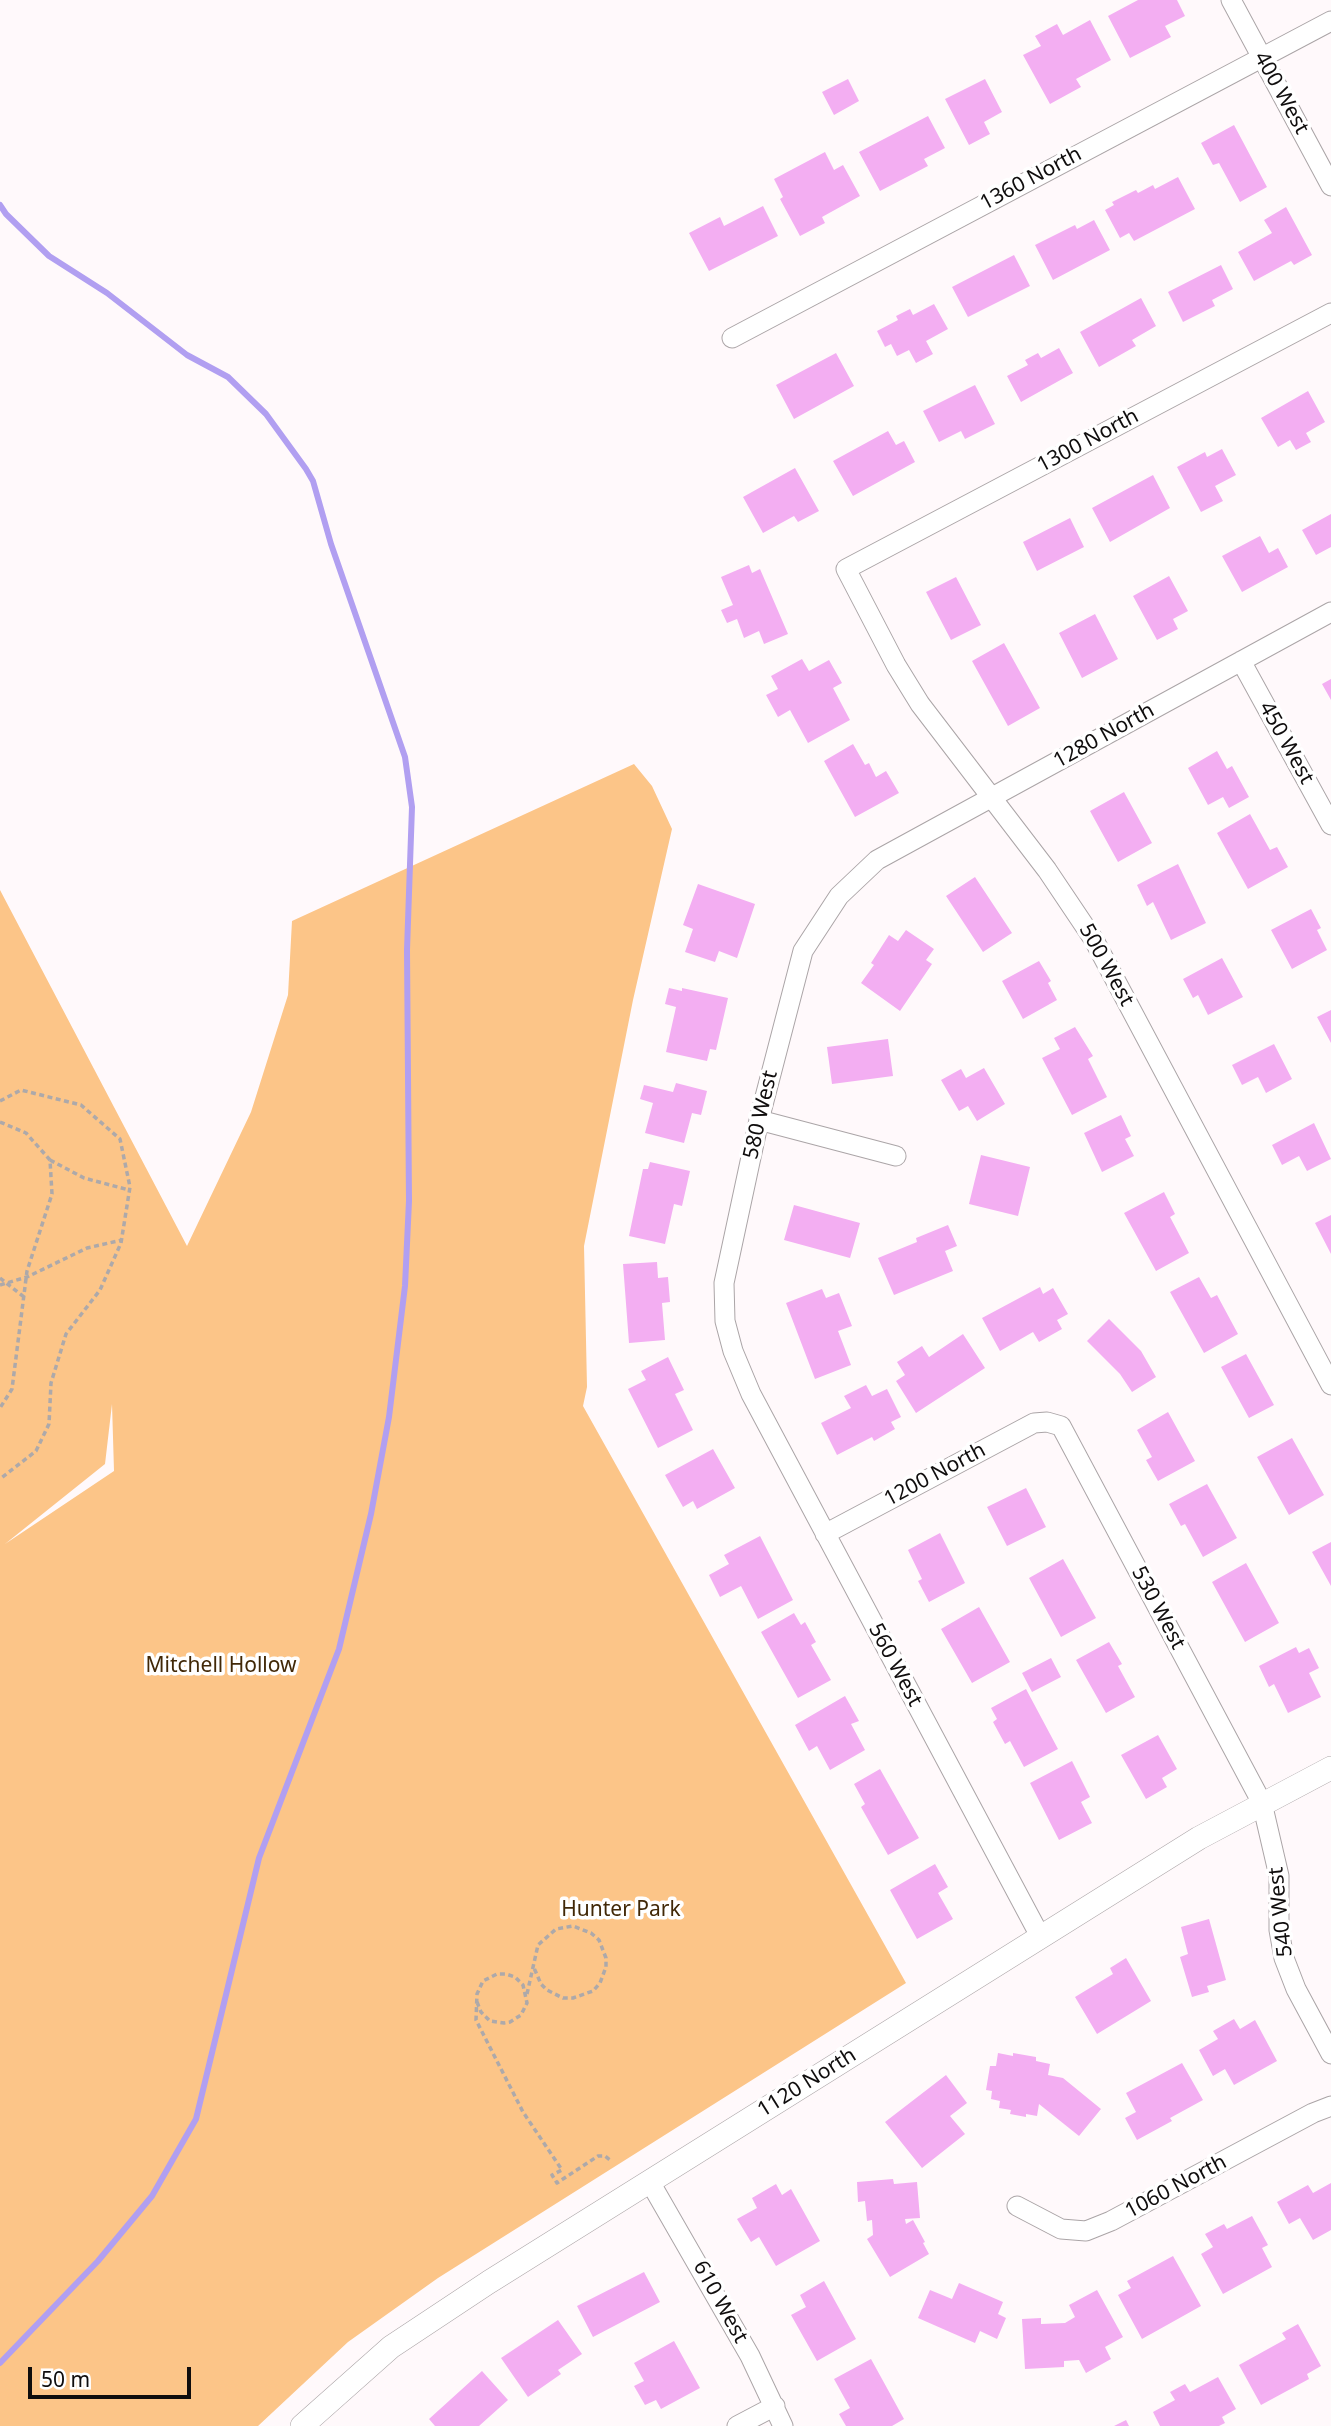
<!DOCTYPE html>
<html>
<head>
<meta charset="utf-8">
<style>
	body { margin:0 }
	#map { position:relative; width:1331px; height:2426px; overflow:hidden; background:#fff9fb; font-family:"Noto Sans",sans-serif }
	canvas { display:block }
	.scale { position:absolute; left:28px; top:2367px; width:163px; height:32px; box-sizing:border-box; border:4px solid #0f0d0d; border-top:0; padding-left:9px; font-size:21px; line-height:24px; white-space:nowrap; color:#0f0d0d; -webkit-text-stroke:5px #fff; paint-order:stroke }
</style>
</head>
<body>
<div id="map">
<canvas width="1331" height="2426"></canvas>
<div class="scale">50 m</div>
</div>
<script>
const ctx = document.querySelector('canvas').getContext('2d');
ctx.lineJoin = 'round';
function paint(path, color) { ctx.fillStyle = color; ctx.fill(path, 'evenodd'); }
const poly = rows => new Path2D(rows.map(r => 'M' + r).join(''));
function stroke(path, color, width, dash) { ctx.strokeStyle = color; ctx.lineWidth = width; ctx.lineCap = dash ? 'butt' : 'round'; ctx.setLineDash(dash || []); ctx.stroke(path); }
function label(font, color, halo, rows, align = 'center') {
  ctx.font = font + ' "Noto Sans",sans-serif'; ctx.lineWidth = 7; ctx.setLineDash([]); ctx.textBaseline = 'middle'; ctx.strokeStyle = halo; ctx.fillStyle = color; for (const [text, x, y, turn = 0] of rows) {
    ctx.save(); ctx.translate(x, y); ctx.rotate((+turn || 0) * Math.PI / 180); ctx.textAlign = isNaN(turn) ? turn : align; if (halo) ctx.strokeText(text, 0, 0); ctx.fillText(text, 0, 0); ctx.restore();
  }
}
paint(poly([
	[634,764,652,786,672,829,633,1000,584,1246,587,1387,583,1406,906,1983,438,2278,348,2342,258,2426,0,2426,0,890,187,1246,251,1112,288,995,292,921],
	[112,1404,114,1471,5,1544,105,1464]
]), '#fcc588');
stroke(poly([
	[0,205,6,214,49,256,107,293,187,355,228,377,266,414,306,469,313,481,331,544,405,757,412,807,407,950,409,1201,405,1286,389,1417,371,1514,339,1649,259,1858,196,2119,152,2196,98,2261,0,2363]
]), '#b19ff1', 6);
paint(poly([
	[1138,0,1177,0,1185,16,1165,26,1171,37,1130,58,1108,16],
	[1090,20,1111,60,1076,79,1081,87,1050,104,1023,55,1041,46,1035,36,1057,24,1063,35],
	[848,79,859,101,834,115,822,92],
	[985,79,1002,112,984,122,990,134,969,145,945,99],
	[928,116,945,148,924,159,928,166,880,191,859,152],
	[1234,125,1267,187,1240,202,1219,163,1213,165,1201,143],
	[825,152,834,170,843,165,860,196,822,217,825,223,800,236,780,199,783,197,774,179],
	[1178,177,1195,209,1134,241,1129,233,1120,238,1105,210,1114,205,1112,202,1136,190,1138,193,1153,185,1155,189],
	[763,206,778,236,709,271,689,233,720,217,724,226],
	[1286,207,1312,255,1294,265,1291,261,1254,281,1238,252,1272,233,1264,220],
	[1094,220,1110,250,1053,280,1035,245,1075,225,1077,229],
	[1014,255,1030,286,968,317,952,287],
	[1221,265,1233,289,1212,300,1215,306,1183,322,1168,292],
	[1141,298,1156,326,1132,340,1136,346,1099,367,1080,332],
	[934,304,948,329,926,341,933,354,916,363,909,350,897,356,891,344,885,347,877,331,898,320,896,316,910,309,913,315],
	[1059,348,1073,373,1021,402,1007,376,1028,365,1025,360,1038,353,1041,358],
	[836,353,854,386,794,419,776,385],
	[975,385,995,424,965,439,961,431,939,442,923,411],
	[1308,391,1325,422,1306,433,1311,442,1296,450,1290,440,1278,447,1261,418],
	[888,431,896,445,904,441,915,462,853,496,833,461],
	[1222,449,1236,475,1215,486,1223,501,1201,512,1177,467,1205,452,1207,457],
	[795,468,819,511,798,522,794,516,763,533,743,497],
	[1153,475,1170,508,1110,542,1092,508],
	[1331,514,1331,547,1316,555,1302,530],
	[1070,518,1084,547,1037,571,1023,542],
	[1260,536,1269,553,1278,548,1288,567,1242,592,1222,556],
	[749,565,752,573,760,569,788,634,764,644,759,631,744,638,737,619,727,623,721,610,733,605,721,577],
	[1169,576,1188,611,1173,619,1178,629,1157,640,1133,596],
	[956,577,981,625,951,640,926,592],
	[1095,614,1118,659,1082,678,1059,633],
	[1004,643,1040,708,1008,726,972,661],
	[802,659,809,671,829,660,842,683,833,688,850,720,808,743,790,710,778,717,766,695,778,689,771,676],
	[1331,679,1331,700,1322,684],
	[853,744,865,765,869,763,876,777,886,771,899,793,855,817,824,761],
	[1217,751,1227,769,1232,766,1249,797,1229,808,1223,797,1208,805,1188,768],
	[1124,792,1152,843,1118,862,1090,811],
	[1250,814,1270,850,1277,847,1288,867,1248,889,1217,833],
	[1178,864,1206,923,1171,940,1153,902,1147,906,1137,885],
	[975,877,1012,933,983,952,946,896],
	[698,884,755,904,737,958,719,951,715,962,685,952,693,929,683,925],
	[1311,909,1321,928,1317,930,1327,950,1292,969,1271,930],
	[906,930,934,949,926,960,932,964,900,1011,861,983,874,965,871,963,889,935,898,941],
	[1222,958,1243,997,1208,1015,1198,995,1193,998,1183,979],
	[1039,961,1051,981,1048,983,1057,1000,1023,1019,1002,981],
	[669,988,682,991,682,988,728,998,716,1050,710,1049,707,1061,666,1052,676,1007,665,1004],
	[1331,1010,1331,1043,1317,1017],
	[1075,1027,1093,1056,1088,1059,1107,1097,1072,1115,1042,1058,1060,1049,1054,1038],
	[888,1039,893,1076,832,1084,827,1047],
	[1274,1044,1292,1079,1266,1093,1258,1077,1242,1085,1232,1065],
	[984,1068,1005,1104,977,1121,968,1106,959,1111,941,1080,961,1069,966,1078],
	[676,1083,707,1091,701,1115,692,1113,684,1143,645,1133,653,1103,640,1099,644,1085,673,1092],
	[1121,1115,1131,1136,1125,1139,1134,1156,1102,1172,1084,1133],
	[1314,1123,1331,1159,1307,1171,1299,1156,1282,1165,1272,1145],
	[981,1155,1030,1167,1018,1216,969,1204],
	[650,1162,690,1171,682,1206,674,1204,665,1244,629,1236,643,1169,648,1169],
	[1164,1192,1175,1214,1170,1217,1189,1253,1156,1271,1124,1213],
	[794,1205,860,1223,850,1258,784,1240],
	[1331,1215,1331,1254,1315,1223],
	[948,1225,957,1246,945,1251,953,1271,894,1295,878,1258,917,1242,916,1238],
	[657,1262,658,1278,668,1277,670,1302,662,1303,665,1340,629,1343,623,1264],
	[1199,1277,1211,1298,1217,1295,1238,1334,1204,1353,1170,1292],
	[1040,1287,1043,1294,1053,1288,1068,1314,1057,1320,1062,1329,1039,1342,1033,1332,1000,1351,982,1318],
	[822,1289,826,1298,839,1293,852,1326,838,1331,851,1365,815,1379,786,1303],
	[1109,1319,1141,1351,1156,1377,1132,1392,1120,1374,1087,1341],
	[963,1334,985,1368,916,1413,896,1381,905,1375,897,1362,922,1346,929,1357],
	[1246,1354,1274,1405,1249,1418,1221,1367],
	[668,1357,684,1390,675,1394,693,1430,658,1448,628,1389,646,1380,641,1371],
	[866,1385,872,1396,887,1389,901,1417,891,1422,895,1429,874,1441,872,1437,837,1455,821,1423,851,1408,844,1396],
	[1168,1412,1195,1461,1158,1481,1146,1460,1152,1457,1137,1430],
	[1292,1438,1324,1495,1289,1515,1257,1457],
	[713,1449,735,1488,697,1509,693,1501,683,1507,665,1475],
	[1207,1484,1237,1538,1203,1557,1185,1524,1181,1526,1169,1504],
	[1026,1488,1046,1527,1007,1546,987,1507],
	[940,1533,965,1583,929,1602,918,1581,922,1579,908,1550],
	[760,1536,793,1600,758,1619,741,1586,720,1597,709,1575,729,1564,724,1555],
	[1331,1542,1331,1586,1312,1552],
	[1063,1559,1096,1618,1061,1637,1029,1578],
	[1246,1563,1279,1623,1245,1642,1212,1582],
	[979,1607,1010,1662,972,1683,941,1629],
	[794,1613,801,1625,805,1622,816,1642,811,1645,831,1680,798,1698,761,1632],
	[1109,1642,1122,1664,1118,1666,1135,1697,1106,1713,1076,1660],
	[1296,1647,1299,1653,1309,1648,1319,1668,1309,1673,1321,1697,1288,1713,1274,1684,1269,1687,1259,1666],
	[1051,1658,1061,1677,1032,1692,1022,1673],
	[1026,1689,1058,1749,1024,1767,1010,1741,1005,1744,993,1722,997,1719,991,1708],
	[845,1696,859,1721,851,1724,865,1750,830,1770,817,1746,809,1751,795,1725],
	[1158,1735,1177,1769,1162,1778,1167,1787,1146,1799,1121,1755],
	[1072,1761,1090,1797,1081,1802,1092,1823,1059,1840,1030,1783],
	[880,1769,919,1838,888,1855,861,1807,865,1804,854,1784],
	[935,1864,948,1887,938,1893,953,1919,917,1939,890,1890],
	[1209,1919,1226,1980,1207,1986,1209,1992,1192,1997,1180,1957,1188,1954,1181,1927],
	[1126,1958,1151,2001,1097,2034,1075,1997,1113,1974,1110,1968],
	[1234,2019,1240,2029,1255,2020,1277,2061,1234,2085,1225,2069,1213,2076,1199,2050,1218,2039,1213,2031],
	[998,2053,1013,2056,1013,2053,1036,2057,1036,2061,1050,2064,1048,2075,1063,2078,1101,2109,1079,2136,1039,2104,1037,2116,1026,2114,1026,2117,1010,2114,1011,2110,999,2108,1000,2101,991,2099,992,2091,986,2090,990,2066,996,2066],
	[1182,2063,1203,2100,1170,2118,1172,2121,1137,2140,1125,2118,1136,2112,1126,2093],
	[946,2075,967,2103,950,2116,965,2134,922,2168,885,2122],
	[893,2179,894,2184,917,2182,920,2218,905,2219,906,2224,913,2220,925,2242,923,2243,929,2254,890,2277,867,2239,873,2235,872,2220,867,2221,865,2201,858,2202,857,2182],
	[1331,2183,1331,2230,1313,2240,1300,2218,1289,2224,1277,2202,1308,2185,1313,2193],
	[776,2184,782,2195,791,2189,820,2241,776,2266,759,2237,751,2242,737,2219,757,2208,752,2198],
	[1252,2216,1268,2245,1262,2248,1272,2267,1223,2294,1201,2254,1213,2247,1205,2234,1224,2224,1227,2229],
	[1173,2256,1201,2306,1142,2339,1118,2295,1131,2288,1127,2281],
	[644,2272,660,2302,593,2337,577,2306],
	[824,2281,856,2339,817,2361,791,2315,806,2307,800,2295],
	[959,2283,1003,2302,998,2314,1006,2318,997,2339,980,2331,975,2343,918,2318,930,2290,952,2299],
	[1097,2290,1123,2337,1105,2347,1111,2359,1086,2373,1079,2360,1064,2361,1064,2367,1025,2369,1022,2319,1041,2318,1041,2324,1065,2323,1075,2317,1069,2305],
	[558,2320,582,2354,558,2370,561,2374,528,2397,501,2358],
	[1298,2324,1321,2366,1307,2374,1309,2379,1261,2405,1239,2365,1286,2339,1282,2333],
	[674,2341,700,2388,661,2409,656,2400,645,2405,634,2386,644,2381,634,2363],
	[871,2359,904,2419,892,2426,846,2426,839,2414,850,2408,834,2379],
	[482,2371,508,2400,479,2426,435,2426,429,2419],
	[1218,2377,1236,2409,1222,2417,1225,2423,1219,2426,1160,2426,1153,2412,1175,2400,1170,2392,1185,2384,1190,2392],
	[1126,2420,1129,2426,1114,2426]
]), '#f3aef2');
const minor = poly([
	[1231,0,1331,186],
	[1331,313,846,569,896,665,920,704,1047,870,1094,940,1331,1385],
	[732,338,1331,21],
	[1241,661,1331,825],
	[759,1120,896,1156],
	[825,1534,1034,1423,1047,1422,1061,1426,1262,1803,1279,1876,1279,1930,1284,1958,1296,1989,1331,2054],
	[1040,1936,751,1394,733,1351,725,1321,724,1283,759,1120,803,951,839,896,877,860,1331,612],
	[650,2182,750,2356,783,2426],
	[1017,2206,1061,2229,1086,2231,1111,2221,1313,2113,1331,2106],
	[737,2426,775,2406]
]);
const tertiary = poly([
	[302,2426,391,2347,489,2282,1199,1838,1331,1768]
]);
stroke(minor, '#aba5a7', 21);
stroke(tertiary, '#aba5a7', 24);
stroke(poly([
	[0,1101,21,1090,81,1105,120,1139,130,1187,121,1243,100,1290,66,1334,51,1383,49,1424,36,1451,0,1479],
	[0,1122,26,1133,50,1160,52,1194,27,1271,12,1389,0,1408],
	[50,1160,84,1178,129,1190],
	[0,1278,24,1297],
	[0,1285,27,1277,87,1248,122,1240],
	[527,1994,538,1945,556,1929,573,1926,591,1933,599,1940,606,1958,606,1967,600,1983,593,1991,573,1998,563,1998,547,1990,541,1984,534,1968],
	[477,2002,481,2012,490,2021,504,2023,510,2022,521,2015,527,2003,523,1985,515,1977,506,1974,497,1974,483,1981,477,1994,476,2020,523,2112,562,2170,552,2175,557,2183,598,2156,605,2156,610,2160]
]), '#ada9aa', 3.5, [5, 3.5]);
stroke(minor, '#fff', 19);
stroke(tertiary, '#fff', 23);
label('21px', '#0f0d0d', '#fff', [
	["400 West",1281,93,61],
	["1360 North",1031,179,-28],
	["1300 North",1088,441,-28],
	["1280 North",1104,736,-29],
	["450 West",1286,743,61],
	["500 West",1106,965,61],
	["580 West",761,1115,-77],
	["1200 North",935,1475,-28],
	["530 West",1158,1608,62],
	["560 West",895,1665,62],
	["540 West",1281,1912,-96],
	["1120 North",807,2083,-32],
	["1060 North",1176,2187,-28],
	["610 West",720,2302,61]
]);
label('21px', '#412807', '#fff', [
	["Mitchell Hollow",221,1666],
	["Hunter Park",621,1910]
]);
</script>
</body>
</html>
